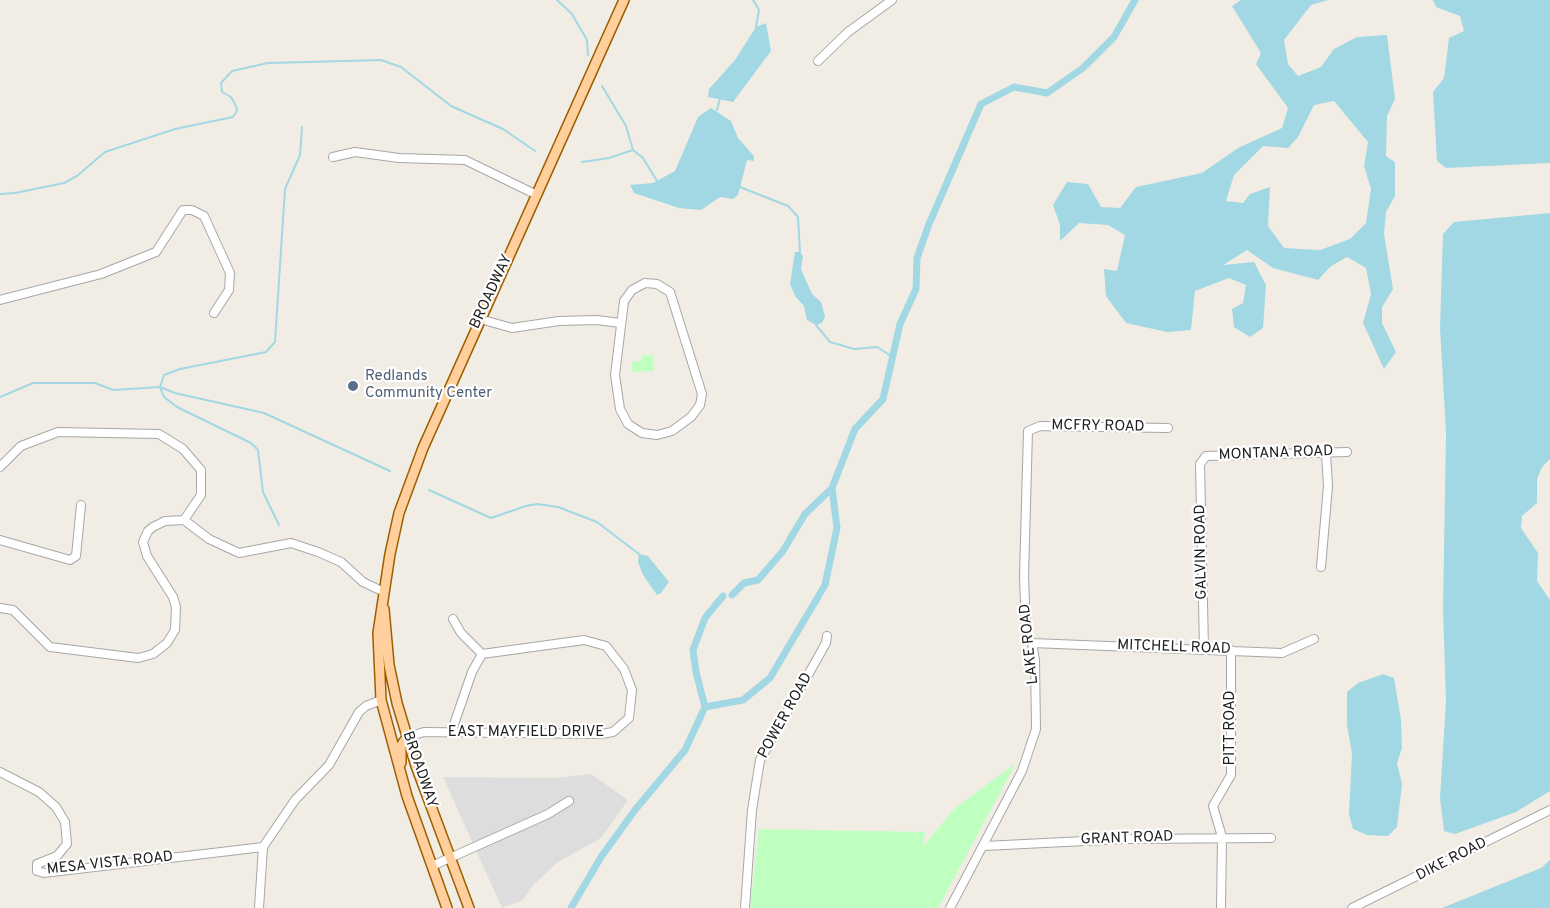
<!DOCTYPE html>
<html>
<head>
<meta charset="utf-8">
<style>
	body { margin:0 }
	canvas { display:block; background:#f1ede5 }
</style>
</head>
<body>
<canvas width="1550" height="908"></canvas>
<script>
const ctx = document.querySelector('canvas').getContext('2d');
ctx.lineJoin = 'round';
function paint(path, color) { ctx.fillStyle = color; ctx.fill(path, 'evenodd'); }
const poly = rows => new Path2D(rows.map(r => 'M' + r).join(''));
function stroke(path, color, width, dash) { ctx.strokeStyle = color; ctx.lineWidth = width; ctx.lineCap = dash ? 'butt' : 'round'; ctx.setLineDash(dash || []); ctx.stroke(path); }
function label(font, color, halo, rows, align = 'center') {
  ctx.font = font + ' Overpass,sans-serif'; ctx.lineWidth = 4.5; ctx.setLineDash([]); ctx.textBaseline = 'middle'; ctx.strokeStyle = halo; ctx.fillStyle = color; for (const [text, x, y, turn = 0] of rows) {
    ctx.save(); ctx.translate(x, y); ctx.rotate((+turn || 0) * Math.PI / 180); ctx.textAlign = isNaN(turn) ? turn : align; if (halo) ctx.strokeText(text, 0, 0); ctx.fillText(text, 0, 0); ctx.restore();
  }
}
paint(poly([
	[591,774,628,800,601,838,558,862,533,885,523,900,502,908,443,777,556,778]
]), '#dedddd');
paint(poly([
	[653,355,654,371,632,372,632,362,642,361,642,356],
	[1016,763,938,908,750,908,759,829,925,832,923,846,955,808]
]), '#bfffc0');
paint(poly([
	[1241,0,1328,0,1311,5,1284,40,1288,64,1298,76,1321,67,1334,49,1357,37,1387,35,1395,99,1387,116,1386,156,1395,162,1395,196,1386,212,1384,234,1393,289,1382,307,1382,323,1396,352,1384,369,1363,323,1371,294,1366,268,1347,257,1331,266,1318,280,1273,268,1247,250,1223,265,1254,262,1266,285,1263,328,1250,337,1234,327,1232,309,1243,303,1246,285,1229,278,1195,291,1191,330,1167,332,1126,323,1106,296,1104,269,1117,271,1125,235,1108,225,1079,223,1060,241,1060,225,1053,205,1067,182,1088,184,1101,207,1120,208,1136,187,1202,173,1238,148,1282,128,1288,108,1256,64,1261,53,1232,6],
	[1334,101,1368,142,1364,166,1371,189,1366,223,1350,239,1320,250,1284,248,1268,226,1270,187,1250,194,1243,203,1226,201,1234,175,1263,146,1288,148,1298,137,1314,105],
	[1433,0,1550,0,1550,163,1446,168,1437,161,1433,92,1444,78,1449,38,1464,31,1460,16,1436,7],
	[766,23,771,51,733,102,708,97,709,89,735,60,756,27],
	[711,108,731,121,738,138,754,156,754,161,747,160,738,195,733,199,720,197,701,210,679,208,634,193,630,185,653,183,675,171,698,117],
	[1550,213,1550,459,1542,467,1537,479,1537,503,1522,516,1521,528,1538,553,1537,581,1550,600,1550,791,1516,812,1455,834,1444,831,1440,798,1446,701,1443,609,1446,433,1440,328,1443,234,1454,222],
	[795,252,800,252,803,256,801,269,807,283,812,294,821,302,825,316,822,323,816,325,807,320,804,306,795,296,790,284],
	[639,554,648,556,669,582,661,593,657,595,643,575,638,562],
	[1383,674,1394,678,1401,720,1402,748,1397,763,1402,784,1397,827,1388,836,1367,835,1353,829,1349,814,1352,753,1347,726,1347,692,1358,683],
	[1550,860,1550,908,1442,908,1541,868]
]), '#a2d8e3');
stroke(poly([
	[557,0,572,14,587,40,588,55],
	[753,0,759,10,756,27],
	[602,86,626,126,633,150],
	[717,110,720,98],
	[582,162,609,158,633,150,643,158,657,181],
	[740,187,788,206,798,217,800,252],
	[0,194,15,193,64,183,77,176,105,152,175,129,233,117,237,111,236,106,231,97,222,92,221,83,232,71,268,63,381,60,401,67,451,106,503,129,535,151],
	[816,325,830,342,854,349,877,347,891,356],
	[0,397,33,383,95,383,113,390,160,387,175,393,264,413,390,471],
	[429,490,491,518,526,506,537,504,558,507,597,522,639,554],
	[279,525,263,492,258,450,251,443,177,407,164,397,160,387,164,375,180,369,266,352,275,342,285,189,300,155,302,127]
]), '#a2d8e3', 2);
stroke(poly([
	[732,595,744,583,758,580,783,551,805,514,832,488],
	[705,707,743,700,770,678,825,585,837,528,832,488,855,429,883,399,900,324,916,289,917,258,929,224,981,104,1014,87,1047,93,1083,68,1114,37,1135,0],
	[571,908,601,857,635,810,685,750,705,707,696,672,693,650,705,618,723,596]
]), '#a2d8e3', 7);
const minor = poly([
	[818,61,848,32,892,0],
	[333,157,355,152,399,158,465,160,537,195],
	[645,283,657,284,670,292,702,394,700,405,691,417,672,431,657,435,642,433,628,424,620,409,615,375,624,301,632,290,645,283],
	[0,300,101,274,156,252,183,210,192,210,204,216,230,273,229,290,214,313],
	[480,319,512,328,559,321,597,320,620,323],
	[0,467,21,446,58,432,159,434,183,449,201,470,201,495,184,520],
	[0,540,70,560,76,556,81,505],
	[1321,567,1328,486,1326,453],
	[0,608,13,610,50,647,138,658,153,654,167,643,175,630,176,607,173,597,147,556,143,542,148,531,153,527,165,521,184,520,209,539,239,553,291,543,318,552,341,562,363,582,384,592],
	[453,619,461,633,482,654],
	[1032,643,1282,653,1314,639],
	[1204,649,1200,464,1206,456,1347,452],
	[451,733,472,672,482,654],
	[407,737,424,732,601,734,613,732,629,718,632,690,624,669,606,646,584,640,482,654],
	[0,772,39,792,56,807,65,822,67,844,57,856,37,864,37,871,44,873,263,847],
	[984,846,1125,839,1271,838],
	[432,866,548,814,569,801],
	[259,908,263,847,295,800,329,765,359,712,366,706,381,700],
	[745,908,752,810,760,760,826,643,827,636],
	[950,908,1022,771,1036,729,1035,660,1032,643,1026,633,1024,576,1028,431,1040,426,1168,428],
	[1221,908,1222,837,1213,806,1231,775,1231,650],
	[1352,908,1550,810]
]);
const major = poly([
	[384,609,389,665,397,703,416,766,469,908],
	[401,763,401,746,407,737],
	[447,908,407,796,381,700,378,633,390,554,399,513,423,448,624,0]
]);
stroke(minor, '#a7a7a7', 10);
stroke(major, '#9c5f00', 12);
stroke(minor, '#fff', 8);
stroke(major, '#ffcf9d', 9);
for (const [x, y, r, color] of [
	[353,386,6,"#5c6f8a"]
]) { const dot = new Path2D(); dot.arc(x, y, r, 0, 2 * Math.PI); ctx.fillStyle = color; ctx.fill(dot); stroke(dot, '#fff', 2); }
label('15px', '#202020', '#fff', [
	["BROADWAY",492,292,-65],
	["MCFRY ROAD",1098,427,1],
	["MONTANA ROAD",1276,454,-2],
	["GALVIN ROAD",1202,552,-91],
	["LAKE ROAD",1030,644,-96],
	["MITCHELL ROAD",1174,648,2],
	["POWER ROAD",786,716,-61],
	["PITT ROAD",1231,728,-90],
	["EAST MAYFIELD DRIVE",526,733],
	["BROADWAY",419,770,71],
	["GRANT ROAD",1127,839,-2],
	["DIKE ROAD",1452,860,-27],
	["MESA VISTA ROAD",110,864,-6]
]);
label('15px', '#4e5e75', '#fff', [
	["Redlands",365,377],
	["Community Center",365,394]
], 'left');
</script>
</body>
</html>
